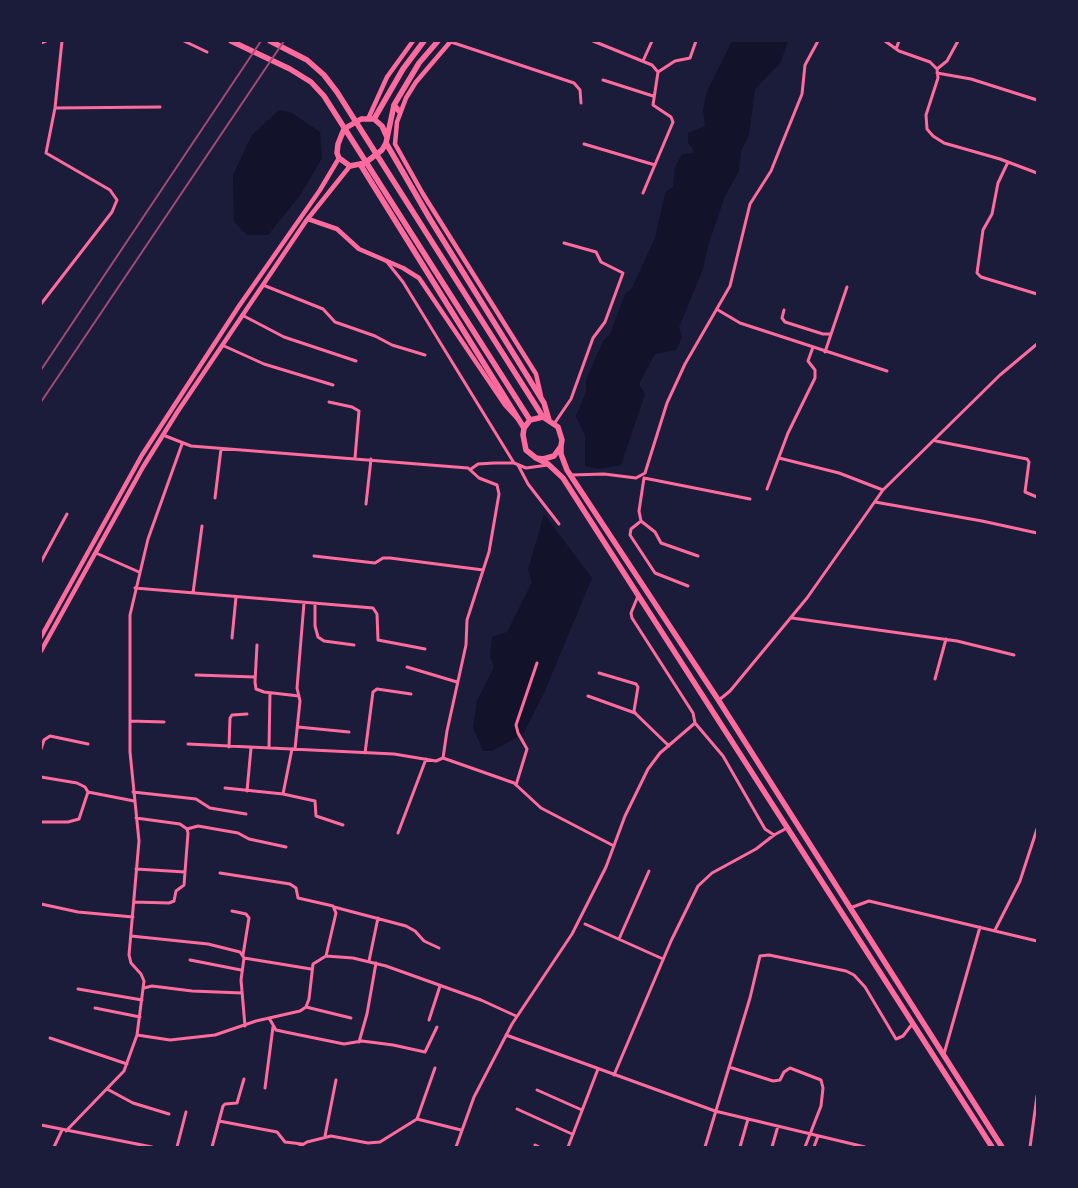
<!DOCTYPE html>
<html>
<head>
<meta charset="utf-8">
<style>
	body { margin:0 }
	#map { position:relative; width:1078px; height:1188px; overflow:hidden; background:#1b1b3a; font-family:"Exo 2",sans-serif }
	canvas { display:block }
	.frame { position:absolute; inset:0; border:42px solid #1b1b3a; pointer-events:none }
</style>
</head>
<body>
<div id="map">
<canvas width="1078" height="1188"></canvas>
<div class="frame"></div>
</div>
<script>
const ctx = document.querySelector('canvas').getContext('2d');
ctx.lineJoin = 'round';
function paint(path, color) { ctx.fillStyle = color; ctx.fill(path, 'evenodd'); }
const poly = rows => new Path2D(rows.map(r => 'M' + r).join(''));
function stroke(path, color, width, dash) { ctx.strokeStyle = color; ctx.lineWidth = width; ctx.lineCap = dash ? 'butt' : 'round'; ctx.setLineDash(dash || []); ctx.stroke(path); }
paint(poly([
	[732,41,788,41,781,62,755,89,749,135,741,151,739,171,725,196,708,246,703,269,679,327,682,338,676,350,655,354,639,384,645,394,621,465,599,469,585,466,585,436,576,416,586,392,586,380,603,341,610,334,625,294,632,288,655,238,665,193,673,186,675,167,682,154,693,153,693,149,688,142,688,133,705,126,703,110,707,91],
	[279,110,292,113,320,132,322,158,301,194,268,235,247,235,234,222,233,175,252,135],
	[544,514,592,578,544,693,523,734,492,751,483,751,473,727,477,701,494,667,490,656,492,637,507,632,532,582,528,570]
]), '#12122b');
stroke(poly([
	[184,41,207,52],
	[593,41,652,65,658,72,653,105,671,117,673,122,643,193],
	[885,41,899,51,930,62,937,69,938,78,926,115,927,129,933,136,944,143,1000,159,1037,173],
	[451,42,574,83,580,90,581,103],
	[41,43,46,41],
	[896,49,899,41],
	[643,61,652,41],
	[937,69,947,61,958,41],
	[658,72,675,61,690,58,696,41],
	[937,73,971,79,1037,100],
	[603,80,653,96],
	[55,108,160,107],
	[584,144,655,165],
	[1008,162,998,183,992,214,983,230,977,273,981,277,1037,294],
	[387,262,403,282,514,463],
	[263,285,323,309,335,322,375,336,392,345,425,355],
	[41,304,112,212,117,200,110,190,46,153,55,108,62,41],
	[718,310,740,323,887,371],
	[784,310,782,318,785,322,823,334,831,334],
	[242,315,284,337,356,361],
	[222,345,264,364,333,385],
	[825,352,847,287],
	[329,402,352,407,359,411,355,458],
	[554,424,571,399,593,338,605,322,623,273,601,262,596,252,564,243],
	[163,435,191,446,468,468,479,478,497,485,499,494,489,552,467,620,466,645,447,731,443,758,514,783,541,808,614,846],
	[936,441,1027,459,1029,462,1025,492,1037,497],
	[779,458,839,473,883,490],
	[518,465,528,484,559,524],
	[471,469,478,464,494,463,514,463,526,468,548,465],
	[571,475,604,474,636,478,645,473,667,403,685,364,730,286,750,204,771,171,781,146,802,94,805,65,818,41],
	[644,478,639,511,641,521,655,532,661,543,698,556],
	[644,478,750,499],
	[767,489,788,433,815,378,815,370,808,361,813,347],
	[215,498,221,449],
	[875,502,982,521,1037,533],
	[366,504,371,459],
	[641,521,631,529,630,535,655,573,688,586],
	[96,553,139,572],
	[314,556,375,563,383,558,390,558,483,570],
	[41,562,67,514],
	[135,588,373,608,377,614,378,640,425,649],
	[193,593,202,526],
	[315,604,315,626,318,637,324,641,354,645],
	[792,618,957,641,1014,655],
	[232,638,236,597],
	[257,645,255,682,256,689,264,692,299,696],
	[407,667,457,682],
	[599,673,636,684,638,687,634,711,636,714,669,746],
	[196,675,255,677],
	[935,679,946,639],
	[588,696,635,713],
	[719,700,730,691,807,598,883,490,1000,375,1037,344],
	[130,721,164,722],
	[695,723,723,756,765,829,774,835,787,828],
	[298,727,349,732],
	[188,744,394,754,436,761,443,758],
	[229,747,230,718,232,715,247,714],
	[269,748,270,693],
	[41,749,44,740,50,736,88,744],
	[295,749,300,701,297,688,304,603],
	[365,753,373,692,377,689,411,694],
	[41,777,77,783,85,787,88,792],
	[516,785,527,749,518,733,516,725,537,663],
	[225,788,283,794,292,749],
	[247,791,251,748],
	[133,792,196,799,210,808,246,814],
	[283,794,315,801,316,816,343,825],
	[41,822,68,822,79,819,88,792,134,801],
	[187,829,198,826,238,833,249,839,286,847],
	[398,833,426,759],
	[136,869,185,872],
	[220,873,290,884,296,888,298,898,333,906,336,913,326,956],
	[134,902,169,903,174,901,176,891,184,885,188,833,187,829,180,824,136,818],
	[41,904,78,912,133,917],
	[334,907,406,926,415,931,424,941,439,948],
	[850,908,869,901,1037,941],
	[232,911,246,914,249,918,243,955],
	[585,924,663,959],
	[995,930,1020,881,1037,829],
	[131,936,208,944,240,952,244,958,241,980,245,1026],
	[619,939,649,871],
	[244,958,311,969],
	[190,960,241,970],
	[369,961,378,918],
	[144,988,152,986,192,991,242,993],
	[78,989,142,1000],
	[306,1007,351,1018],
	[95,1008,140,1017],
	[269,1018,276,1030,290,1033,344,1044,362,1041,393,1045,425,1052,437,1027],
	[429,1020,440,986],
	[137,1035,170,1040,215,1035,256,1021,300,1011,306,1007,309,999,313,964,326,956,353,958,386,966,481,1000,516,1016],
	[506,1035,715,1111,865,1147],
	[50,1038,127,1064],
	[359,1042,367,1014,376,963],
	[944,1054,980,927],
	[729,1067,773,1081,780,1080,784,1072,790,1068,821,1080,823,1088,821,1106,805,1147],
	[614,1075,671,941,698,886,712,873,756,849,774,835],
	[265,1088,273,1027],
	[107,1089,133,1103,169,1114],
	[537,1090,582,1110],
	[517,1109,572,1134],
	[417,1119,435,1068],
	[219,1121,277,1132,285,1142,302,1144],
	[41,1125,152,1147],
	[66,1131,124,1071,137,1035,144,981,141,974,131,963,129,955,139,841,130,752,130,615,148,539,182,444],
	[325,1136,336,1080],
	[535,1145,539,1147],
	[54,1147,62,1130],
	[177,1147,186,1112],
	[212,1147,223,1106,225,1104,237,1103,244,1079],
	[299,1147,307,1142,331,1136,368,1143,380,1142,417,1119,461,1130],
	[456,1147,474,1097,512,1024,572,934,606,867,625,816,648,769,660,753,695,723,693,713,632,618,631,613,638,596],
	[568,1147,598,1069],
	[705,1147,750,998,760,956,769,955,846,971,854,975,865,987,896,1039,903,1036,913,1023],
	[740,1147,748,1119],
	[772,1147,778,1126],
	[814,1147,818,1136],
	[1030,1147,1037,1096]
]), '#ff6b9d', 3);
stroke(poly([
	[451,41,416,82,406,98,397,122,395,144,423,194,536,374,541,396],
	[368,119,387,77,413,41],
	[308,219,337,229,359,249,403,268,419,278,505,405,517,418]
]), '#ff6b9d', 4.5);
stroke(poly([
	[41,637,142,455,239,306,320,190,339,158],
	[41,651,143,467,178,411,306,221,350,166]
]), '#ff6b9d', 4.5);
stroke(poly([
	[231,41,290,69,311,82,324,96,530,420],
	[270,41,307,60,324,75,337,92,543,417],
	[394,105,399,111],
	[374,119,403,69,424,41],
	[387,137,382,126,374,119,361,119,344,129,338,144,337,153,339,158,350,166,365,163,382,150,386,143,394,105,419,63,438,41],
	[386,143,430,219,544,403,549,420],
	[360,164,524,428],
	[543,417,558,427,562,440,561,446,554,456,543,459,536,458,526,450,523,435,524,428,530,420,543,417],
	[561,446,561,454,567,470,719,701,1002,1147],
	[536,458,548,464,563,478,992,1147]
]), '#ff6b9d', 5.5);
stroke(poly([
	[41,370,261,41],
	[41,402,284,41]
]), '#a44b75', 2);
</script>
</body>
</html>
